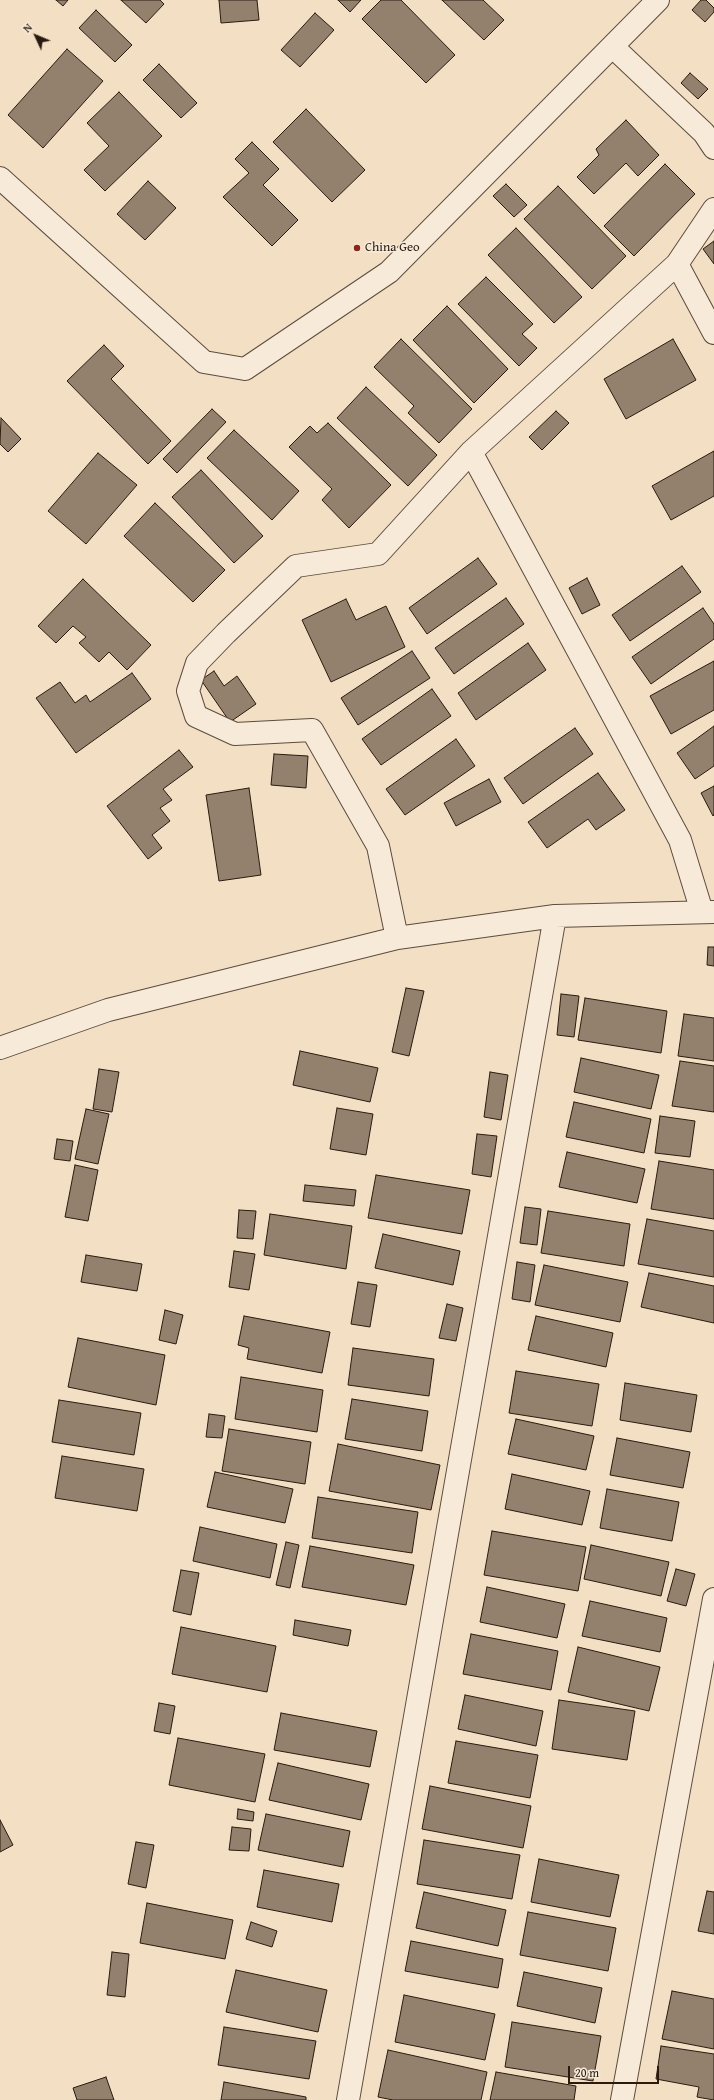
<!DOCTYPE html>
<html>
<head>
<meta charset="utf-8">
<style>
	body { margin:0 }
	#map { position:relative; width:714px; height:2100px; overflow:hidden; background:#f3dfc4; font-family:"Gentium Book Plus",serif }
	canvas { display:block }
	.north { position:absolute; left:16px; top:16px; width:40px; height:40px; -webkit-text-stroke:3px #f7ead9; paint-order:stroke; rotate:314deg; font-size:11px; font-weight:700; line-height:16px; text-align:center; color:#2a1b10 }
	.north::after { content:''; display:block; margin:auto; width:14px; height:18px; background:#2a1b10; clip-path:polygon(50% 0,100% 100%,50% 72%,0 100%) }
	.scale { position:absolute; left:568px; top:2066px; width:91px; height:18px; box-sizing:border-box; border:2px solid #2a1b10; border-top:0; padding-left:5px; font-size:12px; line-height:14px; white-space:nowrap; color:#2a1b10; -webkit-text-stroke:3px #f7ead9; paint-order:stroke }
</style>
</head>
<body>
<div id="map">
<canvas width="714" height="2100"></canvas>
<div class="north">N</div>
<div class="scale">20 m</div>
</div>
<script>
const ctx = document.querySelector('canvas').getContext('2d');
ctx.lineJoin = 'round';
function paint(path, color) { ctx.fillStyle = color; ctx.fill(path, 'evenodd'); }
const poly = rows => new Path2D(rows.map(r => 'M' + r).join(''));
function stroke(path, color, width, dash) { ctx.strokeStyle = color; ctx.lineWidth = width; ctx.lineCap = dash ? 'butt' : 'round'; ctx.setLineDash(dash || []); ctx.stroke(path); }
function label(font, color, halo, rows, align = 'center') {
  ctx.font = font + ' "Gentium Book Plus",serif'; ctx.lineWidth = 3; ctx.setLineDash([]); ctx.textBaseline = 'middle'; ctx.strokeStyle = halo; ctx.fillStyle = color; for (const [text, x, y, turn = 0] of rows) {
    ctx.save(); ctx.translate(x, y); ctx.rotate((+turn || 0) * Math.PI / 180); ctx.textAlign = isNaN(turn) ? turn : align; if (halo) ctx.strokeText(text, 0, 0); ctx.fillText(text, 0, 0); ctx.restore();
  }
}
const building = poly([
	[56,0,68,0,63,6,56,0],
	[121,0,160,0,164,4,146,23,121,0],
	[219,0,257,0,259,20,221,23,219,0],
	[338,0,361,0,350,12,338,0],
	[381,0,401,0,455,55,426,83,362,19,381,0],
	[442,0,483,0,504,20,484,40,442,0],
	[701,0,706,0,714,8,714,12,705,22,692,10,701,0],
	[96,10,132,45,115,62,79,28,96,10],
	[315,13,334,30,300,67,281,50,315,13],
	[67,49,103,81,43,148,8,115,67,49],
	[159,64,197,103,181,118,143,80,159,64],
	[690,73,708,89,698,99,681,83,690,73],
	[119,92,162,136,105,191,84,170,109,146,87,123,119,92],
	[306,109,365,170,332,202,273,142,306,109],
	[626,120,659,155,638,176,626,163,594,194,577,177,599,155,596,149,626,120],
	[252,142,279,169,263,185,298,220,272,246,223,197,249,173,235,159,252,142],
	[665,164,695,194,634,256,604,226,665,164],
	[148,181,176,208,145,240,117,214,148,181],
	[506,184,527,205,514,217,493,196,506,184],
	[558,186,626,256,592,289,524,219,558,186],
	[516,228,582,297,554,323,488,255,516,228],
	[714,241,714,264,703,249,714,241],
	[486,277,533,324,522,334,537,348,519,366,458,304,486,277],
	[447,306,508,369,474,403,413,340,447,306],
	[401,339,472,409,439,443,408,413,414,406,374,367,401,339],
	[673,339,696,380,626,419,604,379,673,339],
	[104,345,124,366,111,379,171,441,148,464,67,381,104,345],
	[366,387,437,455,408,486,337,418,366,387],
	[212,409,226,422,177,473,163,459,212,409],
	[556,411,569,423,542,450,529,437,556,411],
	[1,418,21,439,8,452,0,444,1,418],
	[328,423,391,485,349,528,322,500,332,489,289,447,310,426,317,433,328,423],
	[234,430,299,491,272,520,207,458,234,430],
	[714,451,714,496,671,520,652,486,714,451],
	[98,453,137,485,86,544,48,511,98,453],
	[201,470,263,536,234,563,172,497,201,470],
	[155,503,225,570,193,602,124,536,155,503],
	[478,558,497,584,427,634,409,608,478,558],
	[682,566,701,592,630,641,612,615,682,566],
	[587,578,600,605,582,614,569,588,587,578],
	[83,579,151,645,127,670,109,652,99,662,79,643,86,637,73,626,56,643,38,626,83,579],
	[506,598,524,624,454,674,435,648,506,598],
	[346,599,356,620,386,606,405,647,331,682,302,620,346,599],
	[703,608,714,624,714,639,651,684,632,657,703,608],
	[528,643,546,670,476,720,458,693,528,643],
	[412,651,430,678,358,725,341,698,412,651],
	[714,661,714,710,671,734,650,696,714,661],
	[214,671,224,686,237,676,256,704,230,722,201,680,214,671],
	[132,673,151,699,76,753,36,698,60,682,75,703,86,695,90,702,132,673],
	[432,689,451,716,381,765,362,739,432,689],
	[714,726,714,766,695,779,677,753,714,726],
	[575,728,593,754,523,804,504,778,575,728],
	[456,739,475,766,405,815,386,789,456,739],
	[179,750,193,767,163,789,172,800,160,808,170,821,152,835,162,848,148,859,107,806,179,750],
	[274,754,308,756,306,788,271,785,274,754],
	[598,773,625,810,596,830,588,819,547,848,528,822,598,773],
	[489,779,501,802,456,826,444,803,489,779],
	[714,786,714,815,713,816,701,793,714,786],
	[249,788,261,875,219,881,206,795,249,788],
	[708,947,714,947,714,966,707,965,708,947],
	[406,988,424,991,409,1056,392,1052,406,988],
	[561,994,579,996,574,1037,557,1035,561,994],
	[585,998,667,1011,661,1053,578,1040,585,998],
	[684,1014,714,1018,714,1061,678,1056,684,1014],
	[300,1051,378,1068,370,1102,293,1085,300,1051],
	[581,1058,659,1075,651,1109,574,1092,581,1058],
	[680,1061,714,1066,714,1112,672,1106,680,1061],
	[99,1069,119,1072,112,1112,93,1109,99,1069],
	[490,1072,508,1075,501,1120,484,1117,490,1072],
	[574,1102,651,1119,644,1153,566,1137,574,1102],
	[337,1108,373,1114,366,1155,330,1149,337,1108],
	[86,1109,109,1114,98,1164,75,1159,86,1109],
	[660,1116,695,1121,690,1157,655,1153,660,1116],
	[477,1134,497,1136,491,1177,472,1174,477,1134],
	[57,1139,73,1141,70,1161,54,1159,57,1139],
	[567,1152,645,1169,637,1203,559,1187,567,1152],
	[659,1161,714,1170,714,1219,651,1209,659,1161],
	[75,1165,98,1170,88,1221,65,1217,75,1165],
	[376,1175,470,1190,462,1234,368,1218,376,1175],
	[305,1185,356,1190,354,1206,303,1201,305,1185],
	[525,1207,541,1209,537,1245,520,1243,525,1207],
	[239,1210,256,1211,253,1239,237,1238,239,1210],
	[548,1211,630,1224,624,1266,541,1253,548,1211],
	[270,1214,352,1226,346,1269,264,1255,270,1214],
	[647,1219,714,1231,714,1277,638,1264,647,1219],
	[383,1234,460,1251,453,1285,375,1268,383,1234],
	[234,1251,255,1254,249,1290,229,1287,234,1251],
	[86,1255,142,1264,137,1291,81,1282,86,1255],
	[517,1262,535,1265,530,1302,512,1299,517,1262],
	[544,1265,628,1282,620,1322,535,1305,544,1265],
	[649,1273,714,1286,714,1323,641,1307,649,1273],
	[358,1282,377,1285,370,1327,351,1324,358,1282],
	[447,1304,463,1308,456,1341,439,1338,447,1304],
	[165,1310,183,1315,176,1344,159,1340,165,1310],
	[244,1316,330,1332,322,1373,247,1359,249,1348,238,1345,244,1316],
	[536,1316,613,1333,606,1367,528,1350,536,1316],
	[78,1338,165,1355,156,1405,68,1387,78,1338],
	[353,1348,434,1359,429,1396,348,1385,353,1348],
	[516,1371,599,1384,592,1426,509,1413,516,1371],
	[241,1377,323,1390,317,1432,235,1419,241,1377],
	[625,1383,697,1395,691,1432,620,1420,625,1383],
	[352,1399,428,1411,422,1451,345,1439,352,1399],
	[59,1400,141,1413,134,1455,52,1442,59,1400],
	[209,1414,225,1416,222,1438,206,1437,209,1414],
	[516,1419,594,1436,586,1470,508,1454,516,1419],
	[229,1429,311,1442,305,1484,222,1471,229,1429],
	[617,1438,690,1452,683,1488,610,1475,617,1438],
	[338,1444,440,1465,431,1510,329,1491,338,1444],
	[62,1456,144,1469,137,1511,55,1498,62,1456],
	[215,1472,293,1489,285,1523,207,1507,215,1472],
	[512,1474,590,1491,582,1525,505,1509,512,1474],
	[607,1489,679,1502,672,1541,600,1528,607,1489],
	[318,1497,418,1512,412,1553,312,1538,318,1497],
	[200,1527,277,1544,270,1578,193,1561,200,1527],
	[492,1531,586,1547,578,1591,484,1575,492,1531],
	[286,1542,299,1545,290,1588,276,1585,286,1542],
	[591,1545,669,1562,661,1596,584,1579,591,1545],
	[310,1546,414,1565,406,1605,302,1587,310,1546],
	[676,1569,695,1574,686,1606,667,1601,676,1569],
	[181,1570,199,1573,191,1615,173,1611,181,1570],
	[487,1587,565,1604,557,1638,480,1622,487,1587],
	[590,1601,667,1618,660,1652,582,1636,590,1601],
	[295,1620,351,1630,348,1646,293,1635,295,1620],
	[181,1627,276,1646,267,1692,172,1674,181,1627],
	[471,1634,558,1651,551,1690,463,1674,471,1634],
	[578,1647,660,1667,649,1711,568,1692,578,1647],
	[465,1695,543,1711,536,1746,458,1729,465,1695],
	[559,1700,635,1711,627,1760,552,1749,559,1700],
	[159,1703,175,1706,170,1734,154,1731,159,1703],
	[281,1713,377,1731,370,1767,274,1750,281,1713],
	[178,1738,265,1754,255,1802,169,1785,178,1738],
	[456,1741,538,1755,530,1798,448,1783,456,1741],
	[278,1763,369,1784,361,1820,269,1800,278,1763],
	[430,1786,531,1806,523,1848,422,1829,430,1786],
	[238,1809,254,1812,253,1821,237,1819,238,1809],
	[266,1814,350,1831,343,1867,258,1850,266,1814],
	[0,1820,13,1845,0,1852,0,1820],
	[232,1827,251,1829,249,1851,229,1850,232,1827],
	[424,1840,520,1855,512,1899,417,1884,424,1840],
	[136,1842,154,1845,146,1888,128,1884,136,1842],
	[539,1859,619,1875,610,1917,531,1902,539,1859],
	[264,1870,339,1884,332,1922,257,1907,264,1870],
	[707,1891,714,1892,714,1934,698,1931,707,1891],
	[424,1892,506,1910,498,1946,416,1928,424,1892],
	[147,1903,233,1920,225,1959,140,1943,147,1903],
	[528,1912,616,1928,608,1971,520,1955,528,1912],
	[251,1922,277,1931,272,1947,246,1939,251,1922],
	[411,1941,503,1959,498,1988,405,1971,411,1941],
	[112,1952,129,1954,125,1997,107,1995,112,1952],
	[236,1970,327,1990,318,2032,226,2012,236,1970],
	[524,1972,602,1988,595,2023,517,2006,524,1972],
	[672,1991,714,1999,714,2049,662,2039,672,1991],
	[404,1995,495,2014,485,2060,395,2042,404,1995],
	[512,2022,601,2036,593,2081,505,2067,512,2022],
	[224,2027,316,2041,309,2079,218,2065,224,2027],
	[661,2046,714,2054,714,2100,697,2097,699,2087,656,2079,661,2046],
	[388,2050,487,2072,481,2100,393,2100,378,2097,388,2050],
	[496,2072,576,2086,574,2100,490,2100,496,2072],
	[106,2077,114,2100,77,2100,73,2088,106,2077],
	[224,2082,306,2097,306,2100,221,2100,224,2082]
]);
paint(building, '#93816e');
stroke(building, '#2a1b10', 1);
const minor = poly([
	[613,47,704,133,714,148],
	[0,178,204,362,245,369,389,272,658,0],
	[677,264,714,333],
	[471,452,680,840,702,912],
	[397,938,378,846,312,730,235,734,196,716,188,691,197,663,226,633,296,566,378,554,471,452,677,264,714,209],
	[0,1048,108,1010,397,938,555,916,714,912],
	[348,2100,555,916],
	[622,2100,714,1599]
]);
stroke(minor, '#5c4c3d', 24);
stroke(minor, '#f7ead9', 22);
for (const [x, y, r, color] of [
	[357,248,4,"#8f2418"]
]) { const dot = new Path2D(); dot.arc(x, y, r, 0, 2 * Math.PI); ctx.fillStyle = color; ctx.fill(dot); stroke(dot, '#f7ead9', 1.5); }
label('13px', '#2a1b10', '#f7ead9', [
	["China Geo",365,248]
], 'left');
</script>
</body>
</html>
